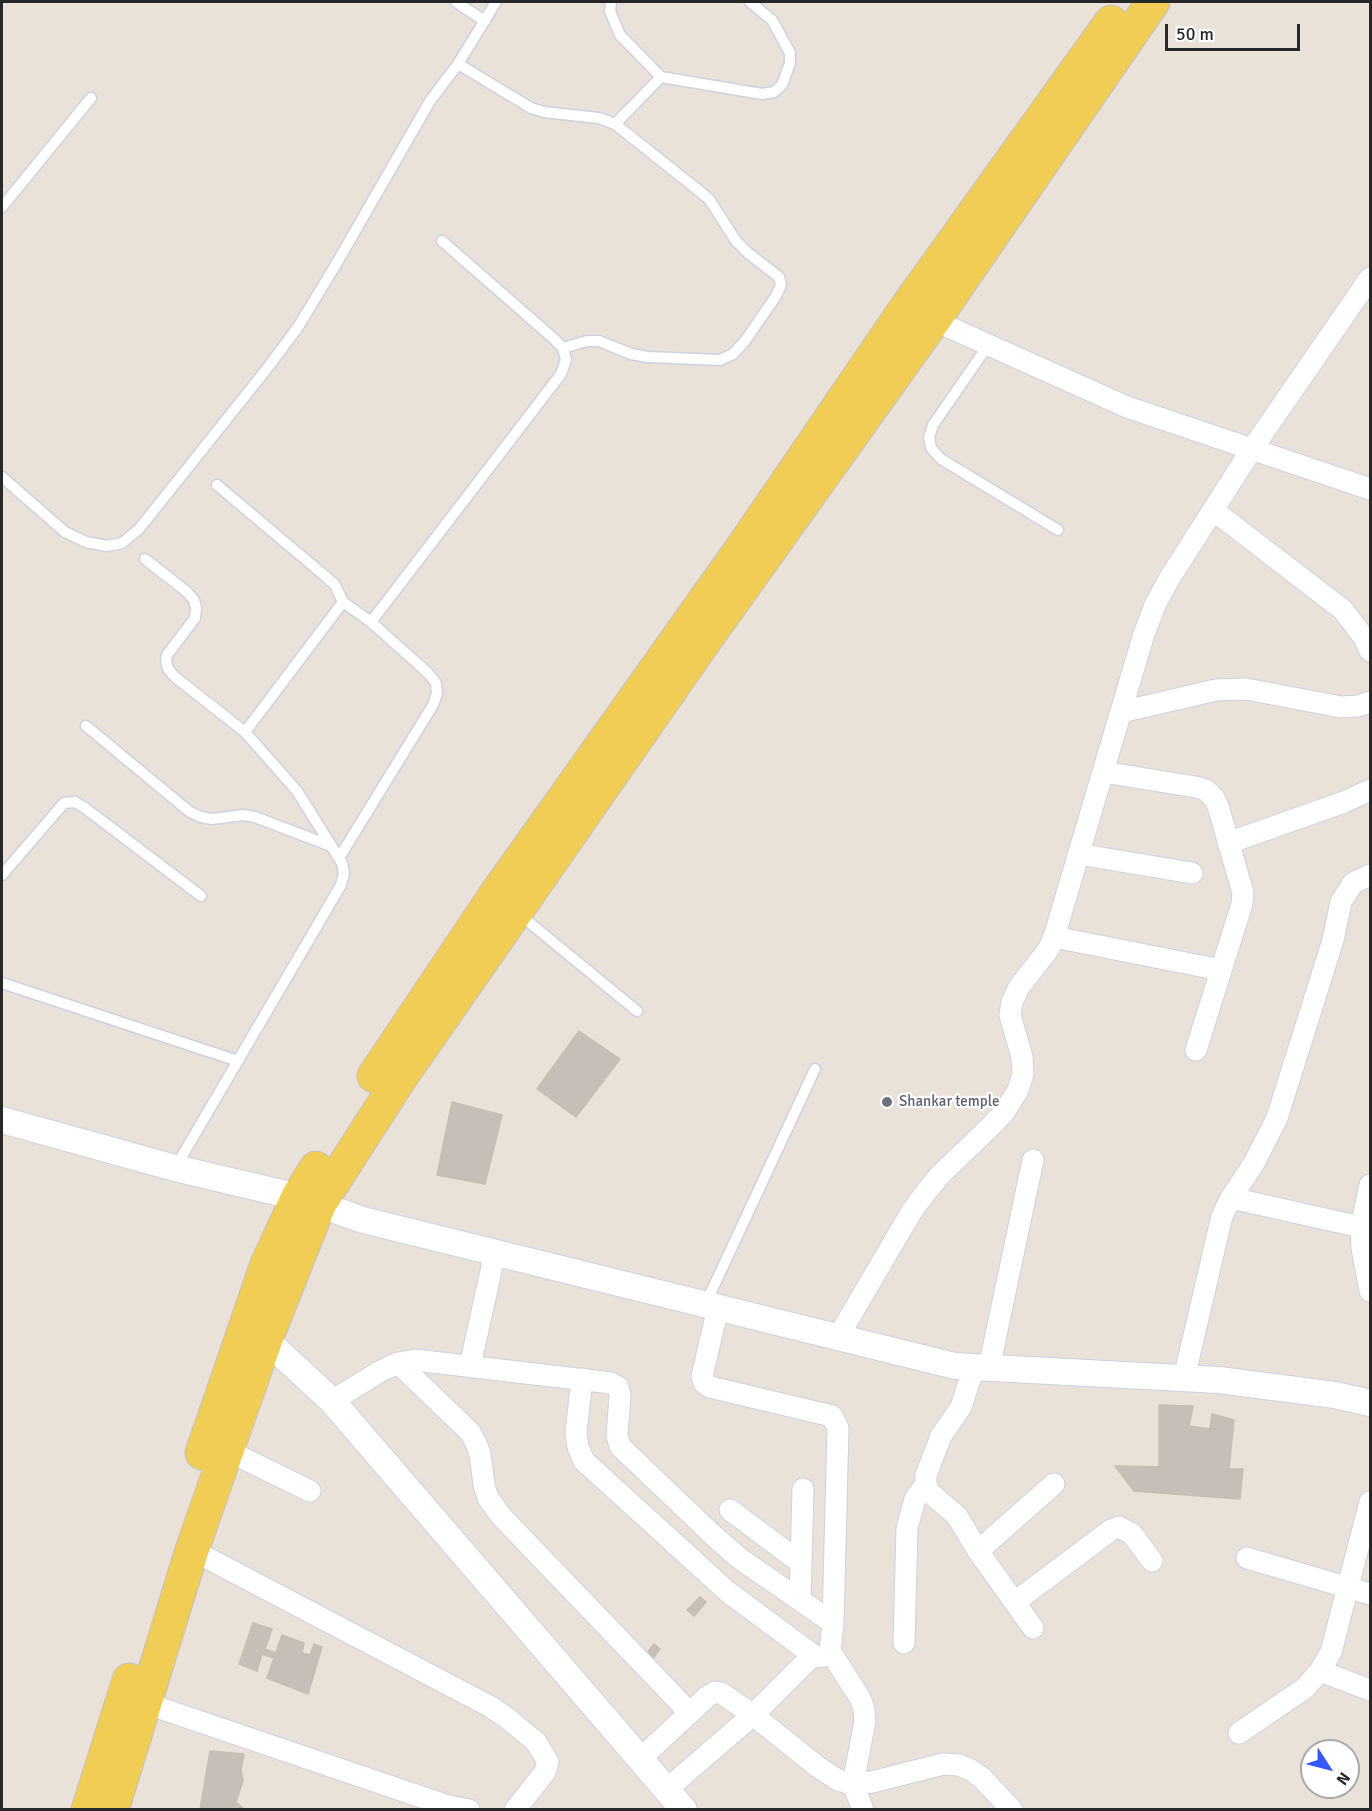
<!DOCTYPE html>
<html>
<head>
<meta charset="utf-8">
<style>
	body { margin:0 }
	#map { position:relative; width:1372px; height:1811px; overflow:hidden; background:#eae2d8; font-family:Signika,sans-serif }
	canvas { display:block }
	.frame { position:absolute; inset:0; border:3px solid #272727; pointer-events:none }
	.north { position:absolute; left:1300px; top:1739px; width:60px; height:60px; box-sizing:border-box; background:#fff; border:2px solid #a9a9a9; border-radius:50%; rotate:126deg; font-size:16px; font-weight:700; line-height:24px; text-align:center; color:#272727 }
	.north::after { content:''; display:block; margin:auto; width:21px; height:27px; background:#3458fb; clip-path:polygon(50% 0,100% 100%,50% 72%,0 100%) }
	.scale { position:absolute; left:1165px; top:24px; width:135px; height:27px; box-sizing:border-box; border:3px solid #272727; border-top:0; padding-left:8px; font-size:18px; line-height:21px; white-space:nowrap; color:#272727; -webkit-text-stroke:4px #fff; paint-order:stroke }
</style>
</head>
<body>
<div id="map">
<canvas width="1372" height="1811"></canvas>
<div class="frame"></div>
<div class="north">N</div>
<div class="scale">50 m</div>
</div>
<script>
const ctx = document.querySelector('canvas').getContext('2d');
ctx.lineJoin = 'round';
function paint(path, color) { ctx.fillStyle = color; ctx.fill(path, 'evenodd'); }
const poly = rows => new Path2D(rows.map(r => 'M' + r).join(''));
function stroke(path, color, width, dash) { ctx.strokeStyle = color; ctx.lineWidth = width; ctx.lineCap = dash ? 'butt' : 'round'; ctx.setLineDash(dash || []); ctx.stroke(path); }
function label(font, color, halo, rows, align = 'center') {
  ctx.font = font + ' Signika,sans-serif'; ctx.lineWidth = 4.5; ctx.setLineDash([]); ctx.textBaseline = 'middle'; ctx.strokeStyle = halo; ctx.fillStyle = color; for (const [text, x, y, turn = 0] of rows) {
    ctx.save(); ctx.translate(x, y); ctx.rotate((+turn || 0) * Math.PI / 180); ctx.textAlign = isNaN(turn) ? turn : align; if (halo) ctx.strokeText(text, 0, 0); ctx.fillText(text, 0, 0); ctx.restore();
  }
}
const building = poly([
	[579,1031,620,1059,576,1117,537,1089,579,1031],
	[452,1102,502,1115,485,1184,437,1175,452,1102],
	[1159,1405,1193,1406,1189,1426,1210,1429,1212,1414,1234,1420,1229,1469,1243,1469,1240,1499,1134,1491,1115,1466,1159,1467,1159,1405],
	[700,1597,706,1602,694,1616,687,1610,700,1597],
	[253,1623,272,1629,265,1649,276,1653,274,1658,262,1654,257,1671,239,1664,253,1623],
	[282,1635,304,1643,302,1653,310,1655,314,1644,322,1647,308,1694,267,1678,282,1635],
	[654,1644,660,1649,649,1664,643,1659,654,1644],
	[210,1751,244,1754,241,1770,243,1781,236,1802,245,1810,200,1810,210,1751]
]);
paint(building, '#c5bfb8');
stroke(building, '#c5beb2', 1.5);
const service = poly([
	[456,2,485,21],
	[611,2,610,11,620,35,661,77],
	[458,64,531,108,544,112,599,118,615,124,698,190,709,199,736,241,748,253,779,277,781,285,776,296,745,341,733,354,720,360,648,357,631,354,599,341,587,341,563,348],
	[615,124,661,77,762,94,774,92,782,85,790,63,790,53,772,20,750,2],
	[2,207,91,98],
	[989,344,933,425,929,437,931,448,941,459,1058,530],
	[2,477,65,532,86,542,107,546,122,543,139,529,269,366,298,327,335,266,430,101,458,64,496,2],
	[217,485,325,576,335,585,343,602],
	[145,559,187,592,194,600,196,608,195,618,167,655,166,661,168,669,175,677,245,732],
	[86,726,190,812,201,817,212,819,243,815,255,817,331,846],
	[339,858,433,705,437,693,436,683,428,673,371,622],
	[2,875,64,803,75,802,85,808,201,896],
	[519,914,637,1011],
	[2,983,238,1061],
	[175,1168,341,885,344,873,342,863,297,791,245,732,343,602,371,622,561,374,566,360,563,348,553,338,442,241],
	[705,1305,815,1069]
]);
const minor = poly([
	[924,316,1127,407,1370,489],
	[1213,510,1343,610,1365,639,1370,651],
	[1121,712,1216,690,1246,689,1341,707,1358,706,1370,702],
	[1103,772,1196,787,1206,790,1214,798,1218,806,1243,893,1242,904,1196,1050],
	[1228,843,1344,802,1370,790],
	[1078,854,1192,873],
	[1054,937,1221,970],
	[1231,1198,1361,1227,1362,1248,1370,1291],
	[1361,1227,1370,1185],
	[838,1337,912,1211,926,1192,940,1175,991,1126,1005,1111,1018,1090,1023,1074,1022,1057,1010,1015,1012,1002,1019,987,1048,950,1054,937,1143,637,1155,605,1169,579,1252,449,1370,278],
	[398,1363,470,1432,476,1443,480,1454,484,1485,488,1498,501,1516,690,1713],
	[470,1366,495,1253],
	[974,1367,961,1407,941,1436,926,1475,926,1484,929,1492,957,1516,978,1551,1033,1628],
	[989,1368,1033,1160],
	[1184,1378,1222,1216,1231,1198,1254,1163,1277,1118,1333,940,1341,902,1353,883,1370,875],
	[582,1379,576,1433,578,1447,584,1461,728,1592,813,1655,818,1657,824,1656,830,1651,833,1623,838,1428,832,1416,710,1387,704,1383,702,1376,718,1308],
	[332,1401,379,1372,398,1363,415,1360,611,1383,618,1387,620,1396,617,1436,620,1446,629,1455,714,1536,739,1558,833,1623],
	[216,1445,310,1491],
	[730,1510,801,1563],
	[192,1550,491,1707,507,1718,536,1742,548,1762,545,1772,515,1810],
	[978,1551,1054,1484],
	[1247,1558,1370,1594],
	[800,1600,803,1489],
	[1015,1602,1111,1530,1119,1527,1132,1534,1152,1561],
	[904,1643,907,1528,915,1499,926,1484],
	[830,1651,860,1698,864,1709,865,1721,853,1784,863,1810],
	[1320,1671,1370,1690],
	[145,1703,445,1805],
	[1239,1733,1305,1688,1320,1671,1331,1652,1370,1502],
	[641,1758,708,1696,715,1692,721,1693,753,1715,818,1767,838,1780,853,1784,872,1782,943,1764,959,1765,971,1770,982,1778,1012,1810],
	[667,1789,753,1715,813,1655],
	[443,1810,445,1805,469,1810]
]);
const tertiary = poly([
	[2,1120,175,1168,298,1197,363,1220,955,1366,1219,1380,1335,1395,1370,1403],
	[253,1328,332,1401,684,1810]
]);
const primary = poly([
	[374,1076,496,894,742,548,906,308,1111,22],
	[202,1453,267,1264,298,1197,316,1168],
	[88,1810,129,1680],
	[112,1810,192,1550,266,1339,320,1203,401,1077,699,649,934,320,1153,2]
]);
stroke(service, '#cdd1e1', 13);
stroke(minor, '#cdd1e1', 23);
stroke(tertiary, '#cdd1e1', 28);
stroke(primary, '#c3c3c3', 35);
stroke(service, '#fff', 10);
stroke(minor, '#fff', 21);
stroke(tertiary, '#fff', 26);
stroke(primary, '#f1cd56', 33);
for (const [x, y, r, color] of [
	[887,1102,6,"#6b7280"]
]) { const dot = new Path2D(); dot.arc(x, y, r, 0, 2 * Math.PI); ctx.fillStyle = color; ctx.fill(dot); stroke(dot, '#fff', 2); }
label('15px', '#5b616d', '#fff', [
	["Shankar temple",899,1102]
], 'left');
</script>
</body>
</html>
